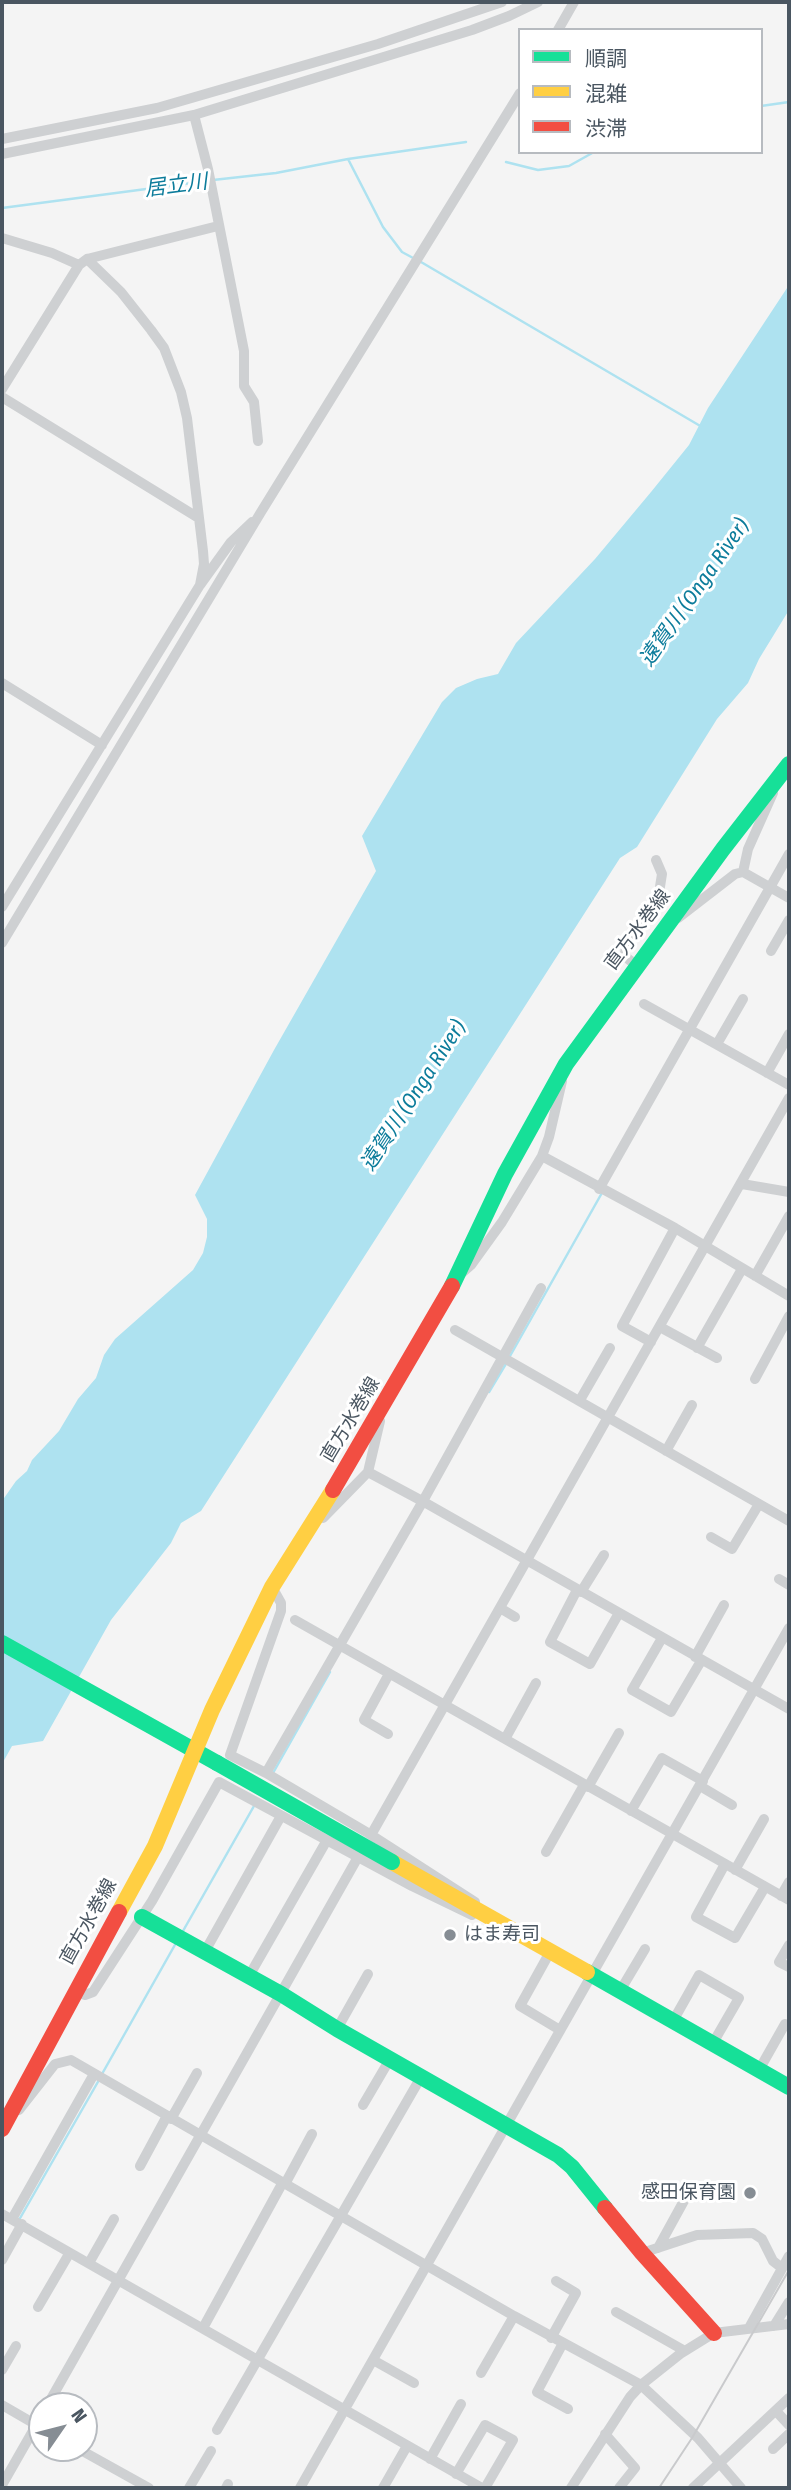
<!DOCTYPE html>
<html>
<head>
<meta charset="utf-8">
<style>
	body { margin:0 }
	#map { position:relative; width:791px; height:2490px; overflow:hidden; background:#f4f4f4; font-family:"Fira Sans Condensed","Noto Sans JP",sans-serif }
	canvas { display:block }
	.frame { position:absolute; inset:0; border:4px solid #4a5661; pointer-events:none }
	.legend { position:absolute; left:518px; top:28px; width:245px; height:126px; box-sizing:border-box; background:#fff; border:2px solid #b7bbc0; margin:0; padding:9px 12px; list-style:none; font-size:21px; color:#4a5661 }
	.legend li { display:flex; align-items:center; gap:14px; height:35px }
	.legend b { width:35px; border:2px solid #b7bbc0 }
	.north { position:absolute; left:28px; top:2392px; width:70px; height:70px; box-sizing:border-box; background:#fff; border:2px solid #b7bbc0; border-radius:50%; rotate:55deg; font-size:19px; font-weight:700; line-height:28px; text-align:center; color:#4a5661 }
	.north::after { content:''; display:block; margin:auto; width:24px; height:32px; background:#868d94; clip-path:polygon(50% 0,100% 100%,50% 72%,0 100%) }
</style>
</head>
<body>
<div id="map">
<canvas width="791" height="2490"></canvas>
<div class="frame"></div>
<ul class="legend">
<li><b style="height:9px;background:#16e098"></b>順調</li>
<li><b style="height:9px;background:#ffcf43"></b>混雑</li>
<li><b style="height:9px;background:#f24e42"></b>渋滞</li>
</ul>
<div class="north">N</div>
</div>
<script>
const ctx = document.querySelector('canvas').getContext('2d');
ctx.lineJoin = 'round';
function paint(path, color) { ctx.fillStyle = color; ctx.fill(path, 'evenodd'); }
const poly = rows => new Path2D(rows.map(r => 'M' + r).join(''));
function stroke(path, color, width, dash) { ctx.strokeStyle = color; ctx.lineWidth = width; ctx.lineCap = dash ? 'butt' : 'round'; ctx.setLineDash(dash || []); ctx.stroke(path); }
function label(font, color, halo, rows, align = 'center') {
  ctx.font = font + ' "Fira Sans Condensed","Noto Sans JP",sans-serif'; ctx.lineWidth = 6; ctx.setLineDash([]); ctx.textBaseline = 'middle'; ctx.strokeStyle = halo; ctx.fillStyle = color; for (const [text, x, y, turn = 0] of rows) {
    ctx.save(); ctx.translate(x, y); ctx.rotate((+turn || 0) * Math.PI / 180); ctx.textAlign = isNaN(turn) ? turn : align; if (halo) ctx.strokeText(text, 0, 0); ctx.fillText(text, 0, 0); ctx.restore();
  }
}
paint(poly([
	[789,285,789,610,759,659,748,683,717,719,637,847,620,858,201,1511,181,1523,171,1543,111,1620,43,1741,12,1746,2,1764,2,1501,16,1481,27,1471,32,1460,59,1431,78,1399,96,1378,104,1355,115,1339,193,1270,203,1253,207,1237,207,1219,195,1195,274,1050,376,871,362,836,442,702,456,688,477,679,498,674,516,643,595,559,651,492,689,445,708,408]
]), '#aee2f0');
stroke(poly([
	[761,106,789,102],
	[348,159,383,227,402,252,415,259],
	[506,162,538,170,569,166,594,152],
	[213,180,276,173,348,159,466,142],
	[2,208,207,181],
	[421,262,702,427],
	[510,1356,603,1191],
	[489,1392,507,1362],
	[273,1773,330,1672],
	[183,1931,254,1806],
	[102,2074,176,1943],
	[19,2220,99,2080]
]), '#aee2f0', 2.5);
stroke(poly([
	[558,30,574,2],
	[194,115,208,169,244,351,244,386,254,402,258,441],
	[2,139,157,108,378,44,502,2],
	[2,154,194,115,472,30,509,16,538,2],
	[2,238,52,253,79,265],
	[87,259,218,226],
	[2,389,79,265,87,259,121,292,151,330,164,348,181,392,187,418,203,551,204,564,200,585],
	[2,397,197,517],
	[2,683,102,745],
	[743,872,748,849,773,793],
	[2,907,200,585,231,542,252,522],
	[678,918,735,874,743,872,789,898],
	[2,943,261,512,520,93],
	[771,951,789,920],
	[637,966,627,958,625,953,627,943,659,893,662,874,656,860],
	[644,1004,789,1085],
	[717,1044,743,999],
	[767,1073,789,1034],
	[542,1156,675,1228,789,1296],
	[742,1184,789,1192],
	[599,1189,789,854],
	[463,1272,471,1265,502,1222,542,1156,549,1137,562,1081],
	[755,1276,789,1216],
	[660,1327,717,1358],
	[455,1330,789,1521],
	[651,1342,622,1326,675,1228],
	[697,1348,742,1269],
	[755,1379,789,1316],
	[580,1400,610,1348],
	[666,1451,692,1405],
	[368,1472,424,1502,789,1709],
	[323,1518,368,1472,380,1421],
	[711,1537,732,1549,759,1504],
	[779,1579,789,1585],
	[272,1587,281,1603,281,1611,230,1755,266,1773,368,1833,475,1902],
	[577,1590,550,1642,590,1664,619,1613],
	[581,1592,604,1555],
	[500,1608,515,1617],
	[295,1620,789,1900],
	[662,1638,632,1690,671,1712,701,1661],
	[695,1657,724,1605],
	[388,1734,364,1720,389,1674],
	[505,1739,536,1683],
	[266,1773,423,1501,541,1288],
	[700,1786,732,1805],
	[588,1787,619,1733],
	[631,1811,662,1758,703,1781],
	[371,1835,789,1098],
	[546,1852,584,1785],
	[725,1864,696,1917,735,1938,765,1887],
	[735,1870,764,1819],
	[781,1896,789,1882],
	[789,1945,779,1962,789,1967],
	[550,1952,520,2006,560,2030],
	[204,1953,281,1816],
	[249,1976,327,1840],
	[620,1991,645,1949],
	[74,1992,85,1995,93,1992,152,1901,219,1782,412,1886,472,1915],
	[673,2021,699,1975,739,1998,713,2043],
	[337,2029,368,1974],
	[759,2070,785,2024],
	[363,2105,390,2059],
	[19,2110,55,2064,71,2060,514,2316,641,2385,698,2438,741,2488],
	[171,2119,197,2073],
	[140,2166,167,2116],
	[285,2184,312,2134],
	[2,2214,482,2488],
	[12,2219,94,2074],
	[658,2248,691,2188],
	[642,2253,697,2235,753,2233,762,2239,773,2261,782,2268],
	[2,2260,22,2224],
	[89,2263,114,2219],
	[38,2307,69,2254],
	[616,2312,685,2351],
	[774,2326,789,2302],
	[203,2328,283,2182],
	[749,2328,789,2256],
	[551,2338,576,2293,556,2281],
	[563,2343,537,2392,568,2409],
	[373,2360,414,2383],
	[2,2370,16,2346],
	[481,2373,514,2316],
	[2,2405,40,2427],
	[47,2406,358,1857],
	[776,2411,789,2425],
	[217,2430,421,2077],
	[605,2434,635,2468,619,2488],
	[77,2448,149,2488],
	[773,2449,789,2434],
	[430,2459,461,2404],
	[456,2474,485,2425,513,2440,485,2488],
	[2,2485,42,2415],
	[189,2488,211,2451],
	[226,2488,228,2484],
	[300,2488,789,1628],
	[383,2488,407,2446],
	[571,2488,630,2397,641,2385,680,2354,714,2333,789,2324],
	[693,2488,789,2398]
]), '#ced0d2', 10);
stroke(poly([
	[452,1286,505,1174,566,1064,723,849,789,764],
	[2,1643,217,1763],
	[142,1917,281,1994,337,2029,558,2155,572,2167,605,2208],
	[587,1972,789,2087]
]), '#16e098', 16);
stroke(poly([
	[392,1862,587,1972],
	[119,1912,155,1846,212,1710,272,1587,333,1490]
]), '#ffcf43', 16);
stroke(poly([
	[333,1490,452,1286],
	[2,2129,119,1912],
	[605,2208,642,2253,714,2333]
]), '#f24e42', 16);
stroke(poly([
	[659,2488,692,2438,789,2270]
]), '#c9cacc', 2);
stroke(poly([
	[217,1763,392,1862]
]), '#16e098', 16);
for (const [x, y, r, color] of [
	[450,1935,7,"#868d94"],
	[750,2193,7,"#868d94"]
]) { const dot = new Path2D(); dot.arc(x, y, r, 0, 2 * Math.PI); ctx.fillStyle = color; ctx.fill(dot); stroke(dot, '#fff', 2.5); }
label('19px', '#4a5661', '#fff', [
	["直方水巻線",638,930,-53],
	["直方水巻線",351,1420,-59],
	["直方水巻線",89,1922,-61]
]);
label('19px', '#4a5661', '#fff', [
	["はま寿司",464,1935],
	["感田保育園",736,2193,"right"]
], 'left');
label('italic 21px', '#0c7c9b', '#fff', [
	["居立川",176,186,-7],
	["遠賀川 (Onga River)",695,593,-55],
	["遠賀川 (Onga River)",414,1096,-57]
]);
</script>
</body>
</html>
